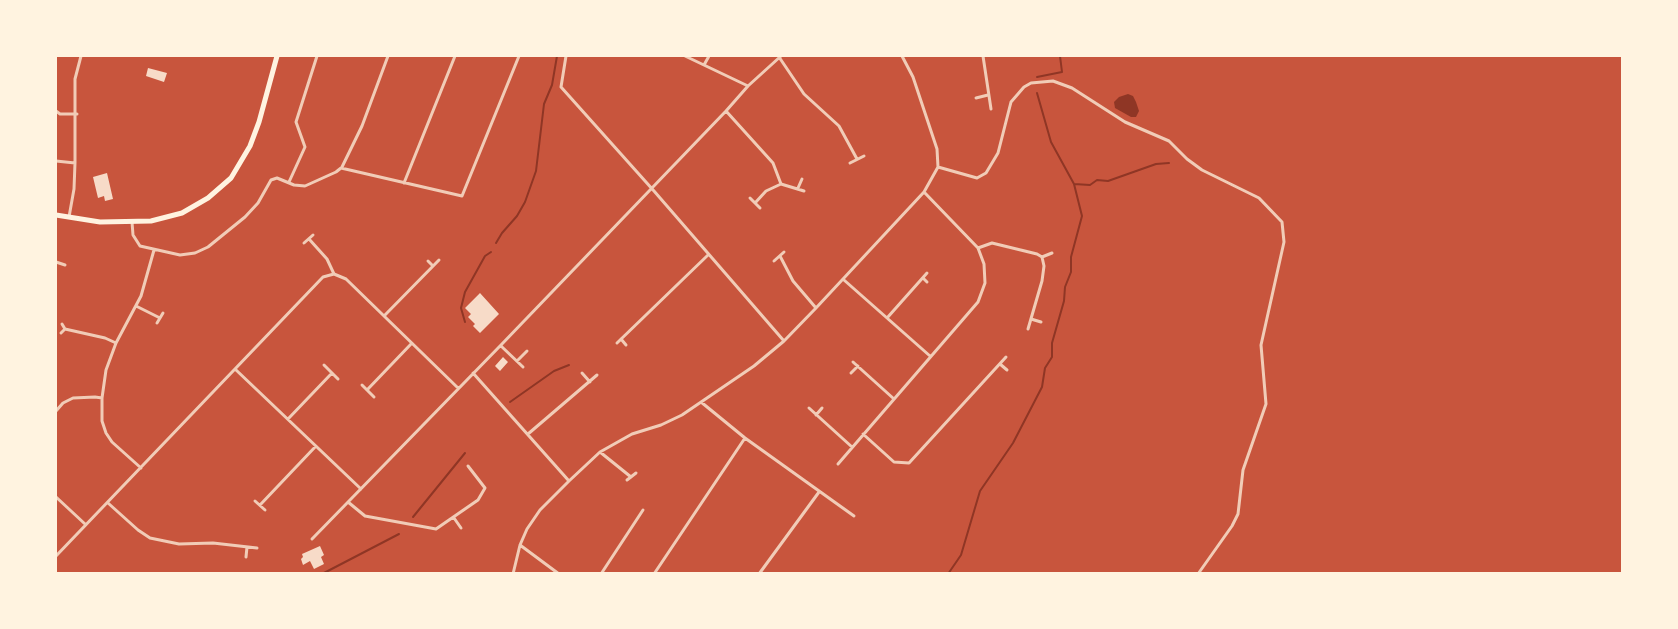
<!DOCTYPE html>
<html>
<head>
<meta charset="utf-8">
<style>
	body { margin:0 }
	#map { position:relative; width:1678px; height:629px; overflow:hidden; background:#c8553d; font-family:"Archivo Narrow",sans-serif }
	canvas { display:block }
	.frame { position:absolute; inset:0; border:57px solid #fff3e0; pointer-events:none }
</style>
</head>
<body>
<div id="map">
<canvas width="1678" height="629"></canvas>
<div class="frame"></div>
</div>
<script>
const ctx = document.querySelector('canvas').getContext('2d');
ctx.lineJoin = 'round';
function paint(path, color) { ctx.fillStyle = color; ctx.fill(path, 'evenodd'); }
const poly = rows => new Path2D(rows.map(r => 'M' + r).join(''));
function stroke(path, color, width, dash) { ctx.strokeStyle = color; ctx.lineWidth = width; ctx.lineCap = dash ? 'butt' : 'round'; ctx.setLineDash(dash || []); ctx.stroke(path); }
paint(poly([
	[1128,94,1133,96,1136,102,1139,111,1136,117,1131,117,1115,108,1114,102,1119,97]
]), '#8f3625');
stroke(poly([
	[1037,77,1062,72,1060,56],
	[1074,184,1090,185,1097,180,1108,181,1156,164,1169,163],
	[496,243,502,233,517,216,525,202,536,171,544,104,552,85,557,56],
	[465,322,461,308,465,292,485,256,491,252],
	[510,402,554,371,569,365],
	[413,517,465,453],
	[322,574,399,534],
	[948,574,961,555,980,491,1013,443,1042,387,1045,368,1052,357,1052,343,1064,301,1065,287,1071,272,1071,257,1082,216,1074,184,1051,142,1037,93]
]), '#8f3625', 2);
paint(poly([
	[148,68,167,73,164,82,146,76],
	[107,173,113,199,105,201,104,196,98,198,93,177],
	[480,293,499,314,480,333,473,326,475,324,468,317,471,314,465,308],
	[503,357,508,362,500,371,495,366],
	[320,546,324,555,321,557,324,564,314,569,310,561,303,565,301,559,303,557,302,554]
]), '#f7dbc8');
stroke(poly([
	[566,56,561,87,654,191,784,341],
	[685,56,748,86],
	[983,56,991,109],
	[779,57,804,94,839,126,857,159],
	[704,65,709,56],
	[976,98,988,95],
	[56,111,60,114,77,114],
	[726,111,773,163,781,184],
	[56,161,75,163],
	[850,163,864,156],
	[342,167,362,126,388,56],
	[938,167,977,178,986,173,998,153,1011,102,1024,87,1031,83,1053,81,1072,88,1125,122,1169,141,1187,159,1202,170,1259,198,1282,222,1284,242,1261,345,1266,404,1243,470,1238,514,1232,526,1198,574],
	[289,182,305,147,296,122,317,56],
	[404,183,455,56],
	[798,188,802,179],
	[750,198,760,208],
	[755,203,766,191,781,184,804,191],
	[69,217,74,189,75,163,75,79,81,56],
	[132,222,133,235,140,246,180,255,195,253,208,247,245,217,258,203,271,180,277,178,294,185,305,186,336,172,341,168,462,196,519,56],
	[309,239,327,259,334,274],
	[304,243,313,235],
	[978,248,992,243,1037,254,1042,257,1044,266,1042,281,1028,329],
	[780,256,793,281,816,308],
	[1042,257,1052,253],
	[428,261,433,266],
	[774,261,784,252],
	[56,262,65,265],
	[923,278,927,282],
	[844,280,930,356],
	[136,306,160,318],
	[384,316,439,260],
	[887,318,927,273],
	[1031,319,1041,322],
	[157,323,163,313],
	[65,329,105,338,116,343],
	[61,333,65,329,62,324],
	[621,339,626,345],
	[617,343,708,255],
	[501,346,523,367],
	[517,361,527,351],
	[853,362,894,399],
	[1000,364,1007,370],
	[324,365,338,379],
	[235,369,361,489],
	[473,373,569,481],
	[582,373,590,382],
	[851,373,858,366],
	[362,385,374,397],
	[367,390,412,343],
	[701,402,745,438,854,516],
	[809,408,852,447],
	[56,411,63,403,73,398,95,397,102,398],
	[816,415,822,408],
	[288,419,332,373],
	[528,434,597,375],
	[863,434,894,462,909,463,1006,357],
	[600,452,631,477],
	[838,464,978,302,985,283,984,264,978,248,924,192],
	[141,468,112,442,106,433,102,421,102,398,106,370,116,343,141,296,154,250],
	[627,480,636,473],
	[56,497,85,524],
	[255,501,265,510],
	[348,502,365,516,436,529,478,500,485,488,468,466],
	[108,503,138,530,150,538,179,544,213,543,257,548],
	[260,505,316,446],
	[454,518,461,528],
	[312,539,501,345,726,111,748,86,781,56],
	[520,545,559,574],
	[56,556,323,277,334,274,346,279,458,388],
	[246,557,247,547],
	[513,574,520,545,527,529,540,510,569,481,600,452,632,434,661,425,682,415,754,366,784,341,816,308,924,192,938,167,937,149,913,77,902,56],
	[601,574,643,510],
	[654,574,745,438],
	[759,574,819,492]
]), '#f1ccb7', 3);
stroke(poly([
	[56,215,100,222,151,221,182,213,208,198,231,178,250,146,259,122,277,56]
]), '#fff3e0', 5);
</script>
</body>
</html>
